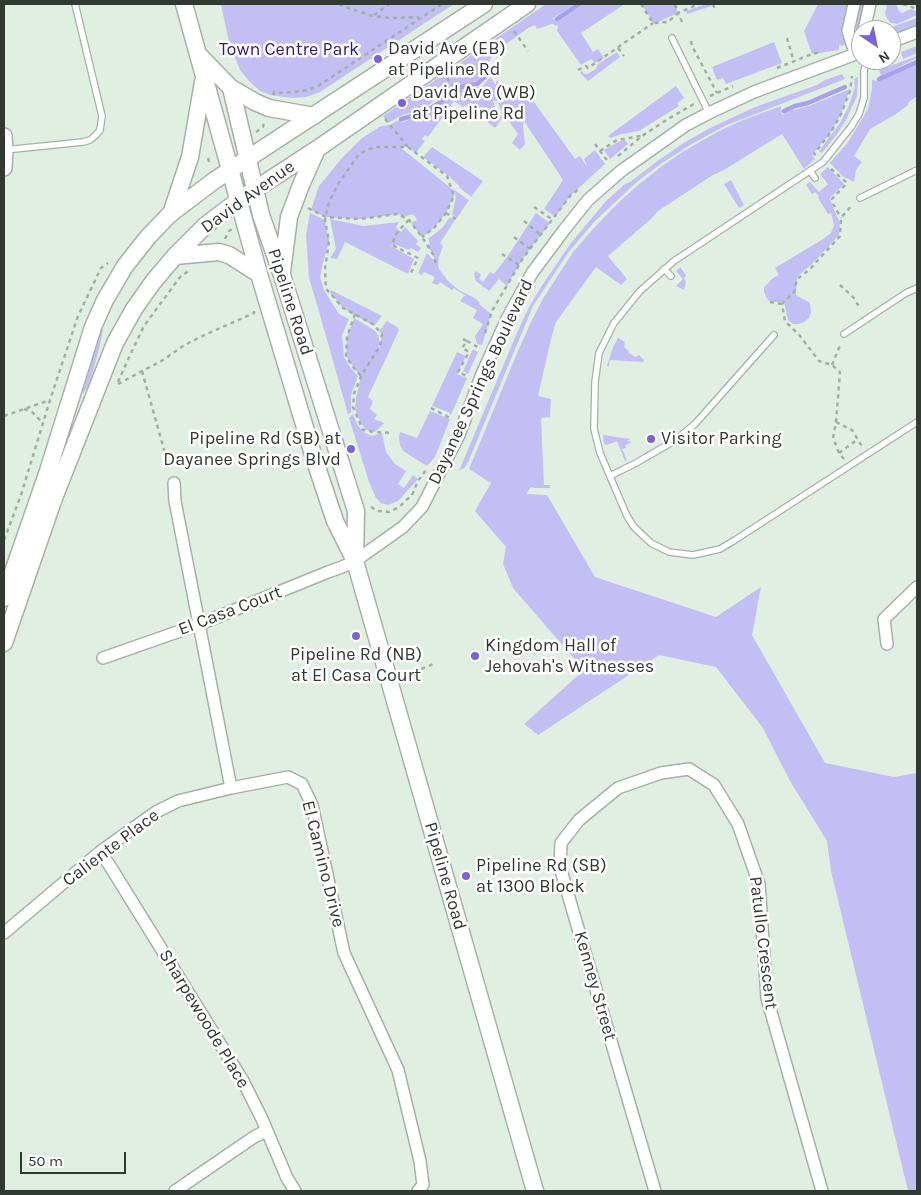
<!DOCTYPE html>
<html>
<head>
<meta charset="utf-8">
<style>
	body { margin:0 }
	#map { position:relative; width:921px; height:1195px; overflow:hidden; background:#e0efe2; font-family:Karla,sans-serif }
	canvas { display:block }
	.frame { position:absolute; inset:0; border:5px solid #323832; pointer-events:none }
	.north { position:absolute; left:851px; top:20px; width:50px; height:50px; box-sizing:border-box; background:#fff; border:1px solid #adafad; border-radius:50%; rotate:146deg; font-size:14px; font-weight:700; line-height:20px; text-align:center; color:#323832 }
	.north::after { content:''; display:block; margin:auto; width:18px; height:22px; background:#7962dd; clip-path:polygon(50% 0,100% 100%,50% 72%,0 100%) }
	.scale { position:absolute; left:20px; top:1152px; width:106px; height:22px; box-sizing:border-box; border:2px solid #323832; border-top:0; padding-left:6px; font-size:15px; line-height:18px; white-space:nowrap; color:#323832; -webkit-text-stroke:4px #fff; paint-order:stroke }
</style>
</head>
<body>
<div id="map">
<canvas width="921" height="1195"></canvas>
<div class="frame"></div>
<div class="north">N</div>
<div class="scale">50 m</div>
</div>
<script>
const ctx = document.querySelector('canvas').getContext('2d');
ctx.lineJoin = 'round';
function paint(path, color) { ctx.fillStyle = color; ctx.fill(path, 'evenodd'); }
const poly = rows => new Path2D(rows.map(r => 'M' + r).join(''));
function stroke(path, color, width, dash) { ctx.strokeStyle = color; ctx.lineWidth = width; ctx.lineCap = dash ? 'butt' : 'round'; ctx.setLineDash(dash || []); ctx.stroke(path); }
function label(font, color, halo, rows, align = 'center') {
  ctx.font = font + ' Karla,sans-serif'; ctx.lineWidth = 5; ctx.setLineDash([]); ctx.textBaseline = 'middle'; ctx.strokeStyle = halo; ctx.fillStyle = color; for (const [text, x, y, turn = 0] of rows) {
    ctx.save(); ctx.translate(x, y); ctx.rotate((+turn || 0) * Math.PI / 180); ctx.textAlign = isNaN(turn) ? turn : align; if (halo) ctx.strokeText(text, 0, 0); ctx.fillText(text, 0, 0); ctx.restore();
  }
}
paint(poly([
	[221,4,454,4,320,92,306,97,291,98,270,95,260,91,249,81,240,70,229,42],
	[546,4,575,4,552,19,557,19,582,4,625,4,581,33,593,52,598,49,604,58,595,63,591,59,581,65,557,31,558,26,552,24,537,29,535,25,528,28,494,53,485,68,485,74,476,81,461,85,443,92,428,106,419,111,402,115,388,123,383,116],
	[644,4,675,4,678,13,664,19,657,23,653,23,643,6],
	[706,4,711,4,712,6,687,14,686,11],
	[818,4,848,4,845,32,845,43,843,46,839,45,839,50,812,54,804,31],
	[860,4,864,4,859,32,857,32,856,30,856,22],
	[887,4,896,4,899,11,902,13,911,9,917,12,917,15,897,24,891,23,888,20,885,14],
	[917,18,917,24,913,28,900,32,894,32,894,26],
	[774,42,782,63,726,84,723,78,717,80,712,67],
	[917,46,917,53,903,59,901,52],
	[617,52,620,57,588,81,580,73,582,71,584,74,587,74,596,69,598,64],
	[892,55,895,62,873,70,873,62,879,60,891,60,891,56],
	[917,56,917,58,881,76,879,70],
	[917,63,917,96,909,102,908,105,896,114,870,129,854,156,862,162,856,170,854,182,844,177,830,163,848,142,868,109,872,89,872,80,878,81],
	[842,74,845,79,727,125,695,142,662,163,638,181,594,222,568,253,533,306,469,460,465,467,459,471,516,335,529,307,541,287,571,243,606,201,625,184,630,182,659,160,682,144,708,129,755,107,817,85,825,80],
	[490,77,496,85,496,80,504,88,512,89,521,84,575,159,580,156,586,165,587,165,584,159,595,150,605,164,570,196,555,217,544,209,563,180,524,121,523,126,525,144,520,150,512,143,518,134,499,107,499,101,493,101,495,107,502,118,495,128,465,105,463,107,454,101,428,137,425,135,422,139,425,141,416,153,408,147,400,147,452,189,454,196,446,213,434,228,422,237,411,223,417,220,415,216,412,214,404,217,398,214,360,219,326,217,311,210,319,186,342,158,362,138,381,126,390,125,401,119,403,122,427,114,450,94,467,88,483,86],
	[858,77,857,96,846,120,837,134,822,153,819,151,840,123,848,108,855,87,854,79],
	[676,86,684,98,677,103,679,106,639,131,622,134,610,138,608,136],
	[850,89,841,114,831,132,812,155,815,159,804,169,782,134,724,170,713,175,658,211,651,219,608,256,627,279,621,285,596,267,556,322,551,339,538,396,551,399,550,417,541,418,544,485,550,485,550,488,534,488,531,487,526,494,547,495,595,577,716,617,761,587,752,635,825,763,894,777,917,773,917,1191,908,1191,831,871,827,841,790,781,763,728,716,667,659,655,538,735,524,724,584,670,513,588,503,564,506,547,475,511,491,483,469,469,518,351,531,322,544,297,573,252,594,228,617,204,638,185,662,166,684,151,721,130,743,120,781,106,782,115,789,111,809,106],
	[625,140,628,144,610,159,604,150,618,142],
	[432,147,483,181,471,197,460,188,459,186,449,176,423,157],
	[828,167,844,184,830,198,832,205,840,223,839,235,814,262,797,277,796,295,810,303,811,312,809,318,804,322,799,324,793,324,788,320,784,302,770,302,766,297,764,291,764,287,773,278,779,275,775,268,823,239,831,233,834,225,831,213,828,214,818,198,819,196,815,192,812,194,806,185,810,182,819,192,828,184,820,174],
	[731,180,744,205,739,208,724,184],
	[453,189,469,200,457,218,452,214,456,197],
	[310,213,325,220,329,241,323,263,320,277,324,290,339,314,349,319,342,335,344,357,350,367,358,376,351,395,351,413,348,414,318,308,309,278,306,235],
	[536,213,550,223,523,258,507,286,499,279,489,291,476,281,474,274,476,271,481,275,479,279,483,282,490,272,494,274,507,257],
	[450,217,455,220,440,243,443,246,439,257,438,265,439,269,448,281,459,290,473,297,480,303,479,304,491,314,482,345,477,344,475,336,483,324,473,318,477,310,460,301,464,296,466,296,454,288,452,290,440,282,438,285,432,283,435,277,424,272,422,275,418,273,427,253,435,262,433,254,428,247,430,244,428,239,442,228],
	[330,219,363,226,399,222,396,228,401,232,405,227,418,241,416,244,421,248,418,252,411,248,409,250,397,245,392,245,391,246,414,259,408,274,345,242,337,259,330,258,336,249],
	[680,267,686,275,684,278,686,283,684,290,676,286,683,279,676,271],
	[331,290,382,316,374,326,343,308,330,293],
	[354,318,374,330,379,336,379,348,380,346,382,334,379,331,387,321,397,327,399,330,368,397,373,401,370,409,377,415,374,419,384,423,375,432,366,430,360,422,355,409,356,398,361,376,353,367,346,356,347,337],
	[102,329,103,330,99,349,91,379,87,388,83,393,82,393],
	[618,338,625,342,624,344,625,345,624,347,629,351,628,352,635,357,639,355,644,360,643,362,610,360,609,366,607,366,613,347],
	[473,349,478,352,468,374,463,371],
	[457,352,466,356,457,374,467,378,451,415,448,412,432,406],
	[430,411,450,419,435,457,427,466,403,451,400,445,399,438,400,432,417,438],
	[353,414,357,424,363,432,372,436,382,433,386,452,395,464,406,471,398,484,404,488,413,475,418,479,398,501,388,505,381,503,376,498,369,482,349,418],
	[603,435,630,439,627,441,632,442,625,445,626,448,622,449,627,460,625,461,617,441,607,445,604,444]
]), '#c3bff5');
stroke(poly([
	[557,19,579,4],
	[879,79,917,62],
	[784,111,795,106,808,103,845,87],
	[401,119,422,114,439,103,456,89,468,85,477,84,487,75]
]), '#a89ff2', 4.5);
const service = poly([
	[672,38,709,113],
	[867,60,864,71,864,98,859,114,851,127,823,162,674,261,640,291,614,323,599,353,595,382,594,429,600,453,627,516,634,527,651,543,669,552,693,555,720,549,735,540,917,422],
	[5,150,83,142,90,140,96,135,100,130,102,116,75,4],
	[810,171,815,178],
	[860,198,917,170],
	[664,269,671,276],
	[844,334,906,293,917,288],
	[610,476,636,463,674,441,695,424,774,335]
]);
const minor = poly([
	[854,4,848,31,852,44,856,54],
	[864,30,870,4],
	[891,42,917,32],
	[174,483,175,501,231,788],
	[887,644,884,619,917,587],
	[103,658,200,624,328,572,342,567,355,561,403,527,422,507,459,435,482,374,507,319,532,273,564,230,588,200,621,171,686,125,709,113,754,92,861,52],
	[100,852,110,866,243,1081,262,1119,287,1178,295,1191],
	[4,933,100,852,156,812,178,801,231,788,288,777,302,784,312,805,344,953,398,1070,420,1161,423,1185,418,1191],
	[175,1191,254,1137,266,1131],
	[655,1191,560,867,561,843,579,820,618,788,661,773,689,769,714,785,738,824,759,884,767,998,822,1191]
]);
const tertiary = poly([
	[4,136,5,150,4,168]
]);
const secondary = poly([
	[184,4,259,274,315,461,335,521,355,561,535,1191],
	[199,55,231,88,261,215,282,275,356,511,355,559],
	[231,88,255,102,269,108,314,116],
	[171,214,190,157,203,82],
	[175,256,219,252,229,255,259,274],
	[282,272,289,217,301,185,317,149],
	[4,598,48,471,93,327,105,300,125,266,148,237,170,214,215,180,484,4],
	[4,643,54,498,115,343,134,309,153,282,175,256,206,225,239,200,317,149,527,4]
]);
stroke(service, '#a4b2a6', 8);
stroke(minor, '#a4b2a6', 14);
stroke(tertiary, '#a4b2a6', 18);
stroke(secondary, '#a4b2a6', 19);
stroke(poly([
	[339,4,345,7,373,16,392,18,419,17],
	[641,4,653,23,668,22,678,13,675,4],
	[713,4,715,9],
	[903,4,917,9],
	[374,15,389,4],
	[682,22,678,13,699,4],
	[514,31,528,51],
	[787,38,794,62],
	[691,41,692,46,717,93],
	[618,48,624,56],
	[777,68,812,54,821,52],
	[578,70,586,66,588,68,653,23],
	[447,78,454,87,472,100],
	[273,95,274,92,283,93,292,92,308,90,318,86,442,4],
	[710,96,733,86],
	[385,119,408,147,374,147,359,154,338,184,329,202,325,220,329,241,325,269,326,289,330,293,343,308,373,324,382,334,380,346,361,376,354,394,353,407,363,430,375,432,392,433],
	[256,132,263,127,264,122],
	[595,144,609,163],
	[408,147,447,176,454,196,446,213,434,228,422,237],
	[600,151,617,140,641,136],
	[816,155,814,154,831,132,841,114,850,91,852,76],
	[618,156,642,136,668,119,694,104],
	[208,158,210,164],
	[831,169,847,183,832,199,833,204,841,218],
	[534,207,553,220],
	[308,208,326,217,360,219,398,214,409,220,422,237,433,254,436,265],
	[446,213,456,219],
	[409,220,399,230,395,236,392,245,418,258,410,275],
	[524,221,541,235],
	[514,237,530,249],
	[225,239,229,231,232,229],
	[502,254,519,265],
	[840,285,853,297,860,308],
	[770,302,782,304],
	[355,314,347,337,346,356,353,367,361,376],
	[485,333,492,311,523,258,570,196,580,188],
	[463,339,467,341,462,348,469,352,458,372,467,376],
	[467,341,481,349],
	[832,365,841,343],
	[142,371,170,471],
	[118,382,130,355,144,326,180,277,190,270],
	[118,384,163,360,183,346,200,337,254,313,254,311],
	[431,408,452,419],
	[24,409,32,412,43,423],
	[4,416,50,400],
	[836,422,852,430,863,448],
	[839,453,858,439],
	[844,459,839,453,833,438,836,422,840,372,832,365,819,361,800,336,785,321,782,304,794,292,797,279,809,270,840,236,841,218,852,205],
	[371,507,378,511,389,512,399,507,412,495,418,481,426,470],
	[4,540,21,495,50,400,78,316,101,268,108,263],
	[414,672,436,663]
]), '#a3afa4', 2.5, [4, 4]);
stroke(service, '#fff', 5.5);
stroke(minor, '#fff', 11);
stroke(tertiary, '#fff', 15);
stroke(secondary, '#fff', 16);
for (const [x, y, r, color] of [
	[378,59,5,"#7962dd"],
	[402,103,5,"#7962dd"],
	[651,439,5,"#7962dd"],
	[351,449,5,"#7962dd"],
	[356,636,5,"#7962dd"],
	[475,656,5,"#7962dd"],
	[466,876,5,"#7962dd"]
]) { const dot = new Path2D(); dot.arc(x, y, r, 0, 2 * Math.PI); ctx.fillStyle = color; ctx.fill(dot); stroke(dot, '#fff', 2); }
label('18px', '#323832', '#fff', [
	["David Ave (EB)",388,49],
	["at Pipeline Rd",388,70],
	["David Ave (WB)",412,93],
	["at Pipeline Rd",412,114],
	["Pipeline Rd (SB) at",341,439,"right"],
	["Dayanee Springs Blvd",341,460,"right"],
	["Visitor Parking",661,439],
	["Kingdom Hall of",485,646],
	["Jehovah's Witnesses",485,667],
	["Pipeline Rd (NB)",356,655,"center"],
	["at El Casa Court",356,676,"center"],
	["Pipeline Rd (SB)",476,866],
	["at 1300 Block",476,887]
], 'left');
label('18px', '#331777', '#fff', [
	["Town Centre Park",289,50]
]);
label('18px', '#323832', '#fff', [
	["David Avenue",248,197,-36],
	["Pipeline Road",290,302,72],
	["Dayanee Springs Boulevard",481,382,-65],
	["El Casa Court",230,611,-21],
	["Caliente Place",111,848,-37],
	["El Camino Drive",323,864,76],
	["Pipeline Road",445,876,74],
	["Patullo Crescent",763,943,83],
	["Kenney Street",595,986,74],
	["Sharpewoode Place",204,1019,59]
]);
</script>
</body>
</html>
